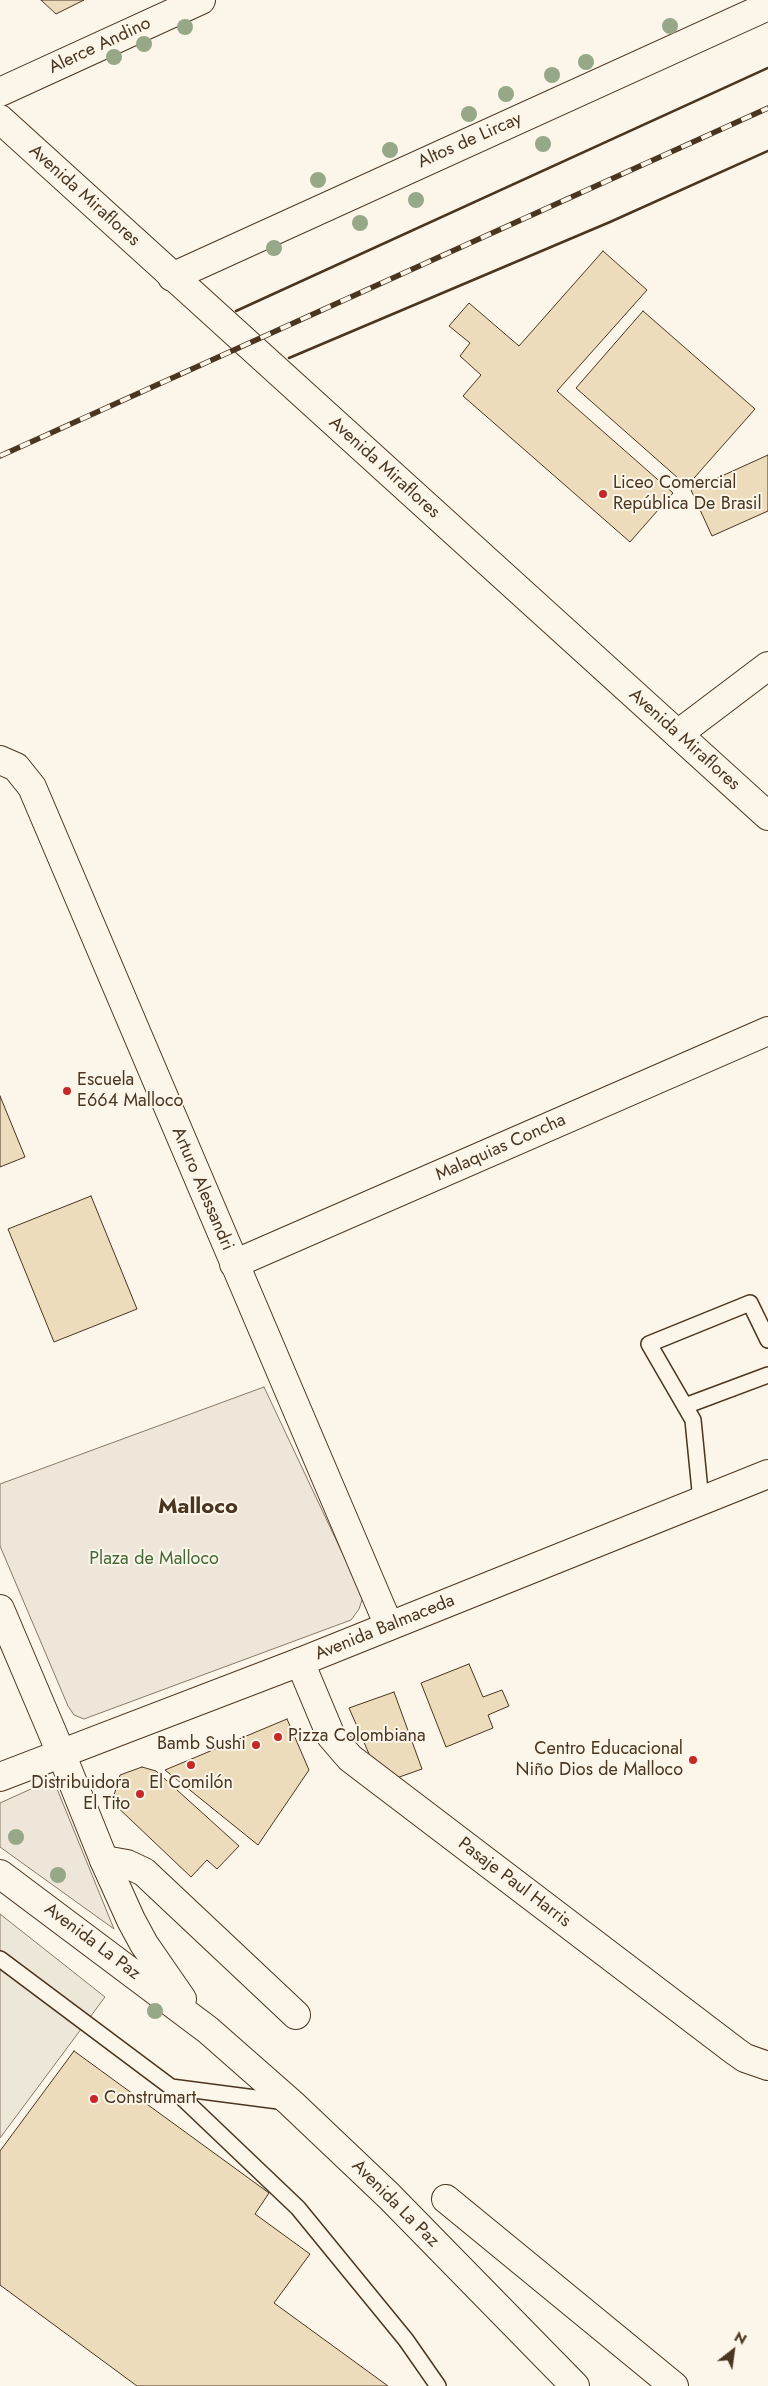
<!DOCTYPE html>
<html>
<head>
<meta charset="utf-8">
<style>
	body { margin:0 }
	#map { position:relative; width:768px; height:2386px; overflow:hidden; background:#fbf6e9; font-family:Jost,sans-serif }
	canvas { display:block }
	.north { position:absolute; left:708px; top:2326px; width:50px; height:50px; -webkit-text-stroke:4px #fbf6e9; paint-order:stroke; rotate:30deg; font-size:14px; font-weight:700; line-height:20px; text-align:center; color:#4a3520 }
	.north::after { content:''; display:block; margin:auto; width:18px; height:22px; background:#4a3520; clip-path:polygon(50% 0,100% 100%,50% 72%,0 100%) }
</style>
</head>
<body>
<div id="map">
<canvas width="768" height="2386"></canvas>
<div class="north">N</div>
</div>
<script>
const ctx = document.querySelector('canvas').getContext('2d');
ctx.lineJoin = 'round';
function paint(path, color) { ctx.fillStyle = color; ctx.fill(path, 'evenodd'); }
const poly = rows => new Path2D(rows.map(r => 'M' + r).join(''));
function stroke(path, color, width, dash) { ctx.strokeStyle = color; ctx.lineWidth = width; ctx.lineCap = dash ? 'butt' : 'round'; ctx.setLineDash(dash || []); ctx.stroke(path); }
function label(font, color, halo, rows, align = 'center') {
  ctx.font = font + ' Jost,sans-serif'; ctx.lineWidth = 4; ctx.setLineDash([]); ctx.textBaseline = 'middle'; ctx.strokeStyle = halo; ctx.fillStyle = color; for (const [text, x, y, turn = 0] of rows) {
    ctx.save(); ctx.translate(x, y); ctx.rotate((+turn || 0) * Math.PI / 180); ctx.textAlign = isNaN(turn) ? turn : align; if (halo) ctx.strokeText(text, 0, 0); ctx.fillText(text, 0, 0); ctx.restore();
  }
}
const green = poly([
	[264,1387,363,1597,359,1609,351,1620,84,1719,74,1715,68,1706,0,1546,0,1484,264,1387],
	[53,1779,114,1929,0,1847,0,1803,53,1779]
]);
paint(green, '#ede6d9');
stroke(green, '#887966', 1);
const parking = poly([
	[0,1914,105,1997,0,2138,0,1914]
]);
paint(parking, '#ede7d9');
stroke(parking, '#887966', 1);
const building = poly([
	[41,0,84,0,56,14,41,0],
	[603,251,647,290,557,391,673,493,630,542,463,396,481,375,460,356,470,343,449,326,469,303,519,346,603,251],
	[643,311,755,409,687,486,576,388,643,311],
	[768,455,768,511,712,536,691,490,768,455],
	[0,1096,25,1157,0,1167,0,1096],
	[91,1196,137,1309,54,1342,8,1229,91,1196],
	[469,1664,483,1697,502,1690,509,1706,488,1715,493,1728,446,1747,421,1683,469,1664],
	[394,1692,422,1769,391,1780,376,1770,349,1708,394,1692],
	[287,1719,309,1770,258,1845,165,1770,287,1719],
	[142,1767,156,1771,239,1846,217,1869,207,1860,191,1877,112,1802,120,1775,142,1767],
	[74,2051,269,2193,255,2214,310,2254,274,2303,388,2386,137,2386,0,2285,0,2151,74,2051]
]);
paint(building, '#ecdcbc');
stroke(building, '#4a3520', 1);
const service = poly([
	[685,1406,768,1375],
	[701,1501,693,1420,649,1344,750,1303,768,1340],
	[0,1959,171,2087,298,2208,406,2340,438,2386],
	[171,2087,286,2102]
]);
const minor = poly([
	[0,92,201,0],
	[172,277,768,6],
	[678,734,768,666],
	[0,760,16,767,32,787,389,1626],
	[234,1264,768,1031],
	[0,1609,61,1753],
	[300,1662,331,1736,350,1758,735,2051,745,2058,768,2066],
	[104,1860,127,1864,144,1872,296,2015],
	[446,2199,674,2386]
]);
const secondary = poly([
	[0,119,768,816]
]);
const primary = poly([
	[61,1753,104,1860,131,1920,144,1944,182,1999],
	[0,1777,300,1662,768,1474],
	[0,1874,208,2030,291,2103,389,2196,575,2386]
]);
stroke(service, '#4a3520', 18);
stroke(minor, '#4a3520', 30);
stroke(secondary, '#4a3520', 30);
stroke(primary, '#4a3520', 30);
stroke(service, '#fbf6e9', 15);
stroke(minor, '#fbf6e9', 28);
stroke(secondary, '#fbf6e9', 28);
stroke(primary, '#fbf6e9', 28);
const rail = poly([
	[0,456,768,108]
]);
stroke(rail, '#4a3520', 5.5);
stroke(rail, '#fbf6e9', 4, [11]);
stroke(poly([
	[236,311,768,68],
	[289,358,610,222,768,151]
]), '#4a3520', 2.5);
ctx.fillStyle = '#96a887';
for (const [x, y] of [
	[670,26],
	[185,27],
	[144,44],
	[114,57],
	[586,62],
	[552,75],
	[506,94],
	[469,114],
	[543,144],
	[390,150],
	[318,180],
	[416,200],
	[360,223],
	[274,248],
	[16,1837],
	[58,1875],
	[155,2011]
]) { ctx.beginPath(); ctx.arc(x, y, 8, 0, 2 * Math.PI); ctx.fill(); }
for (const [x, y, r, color] of [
	[603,494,5,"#c62828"],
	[67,1091,5,"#c62828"],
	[278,1737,5,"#c62828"],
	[256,1745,5,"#c62828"],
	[693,1760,5,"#c62828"],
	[191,1765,5,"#c62828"],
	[140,1794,5,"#c62828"],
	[94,2099,5,"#c62828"]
]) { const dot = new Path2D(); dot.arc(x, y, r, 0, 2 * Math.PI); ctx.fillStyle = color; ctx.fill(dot); stroke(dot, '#fbf6e9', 2); }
label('18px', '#4a3520', '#fbf6e9', [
	["Alerce Andino",100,46,-25],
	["Altos de Lircay",470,141,-24],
	["Avenida Miraflores",84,196,42],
	["Avenida Miraflores",384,468,42],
	["Avenida Miraflores",684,740,42],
	["Malaquias Concha",501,1148,-24],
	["Arturo Alessandri",202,1189,67],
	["Avenida Balmaceda",385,1628,-22],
	["Pasaje Paul Harris",514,1883,37],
	["Avenida La Paz",92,1942,37],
	["Avenida La Paz",395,2204,45]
]);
label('18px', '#4a3520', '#fbf6e9', [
	["Liceo Comercial",613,484],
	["República De Brasil",613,505],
	["Escuela",77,1081],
	["E664 Malloco",77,1102],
	["Pizza Colombiana",288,1737],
	["Bamb Sushi",246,1745,"right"],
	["Centro Educacional",683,1750,"right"],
	["Niño Dios de Malloco",683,1771,"right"],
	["Distribuidora",130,1784,"right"],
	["El Tito",130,1805,"right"],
	["El Comilón",191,1784,"center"],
	["Construmart",104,2099]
], 'left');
label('18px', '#436837', '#fbf6e9', [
	["Plaza de Malloco",154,1560]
]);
label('bold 22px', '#4a3520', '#fbf6e9', [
	["Malloco",198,1508]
]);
</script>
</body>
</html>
